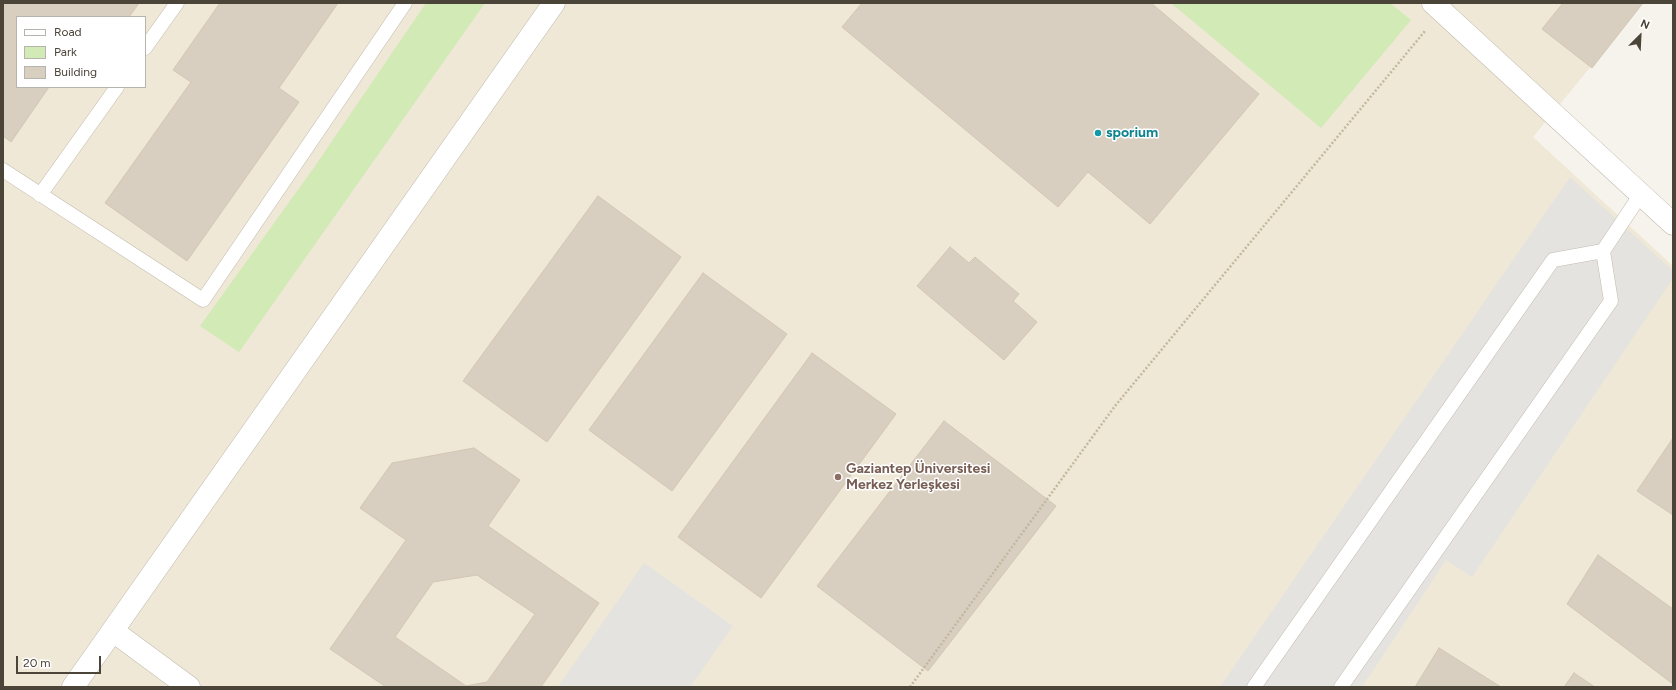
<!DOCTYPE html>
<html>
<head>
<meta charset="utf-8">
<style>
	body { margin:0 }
	#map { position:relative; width:1676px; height:690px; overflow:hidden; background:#f6f3ec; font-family:Figtree,sans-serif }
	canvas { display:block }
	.frame { position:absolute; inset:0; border:4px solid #4b4439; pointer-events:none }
	.legend { position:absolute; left:16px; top:16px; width:130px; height:72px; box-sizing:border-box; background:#fff; border:1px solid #b7b4b0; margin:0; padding:5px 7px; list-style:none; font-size:12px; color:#4b4439 }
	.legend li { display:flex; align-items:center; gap:8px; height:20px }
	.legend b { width:20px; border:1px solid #b7b4b0 }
	.north { position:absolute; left:1620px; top:16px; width:40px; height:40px; -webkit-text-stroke:3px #fff; paint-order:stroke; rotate:24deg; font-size:11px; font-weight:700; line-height:16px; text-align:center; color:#4b4439 }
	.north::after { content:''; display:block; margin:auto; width:14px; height:18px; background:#4b4439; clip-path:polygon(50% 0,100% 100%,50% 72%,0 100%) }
	.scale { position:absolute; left:16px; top:656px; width:85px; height:18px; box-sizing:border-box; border:2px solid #4b4439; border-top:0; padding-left:5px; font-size:12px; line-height:14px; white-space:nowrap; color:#4b4439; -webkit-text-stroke:3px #fff; paint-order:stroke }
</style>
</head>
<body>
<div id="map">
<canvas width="1676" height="690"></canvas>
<div class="frame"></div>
<ul class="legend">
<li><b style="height:5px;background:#fff"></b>Road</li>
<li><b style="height:11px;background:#d2eab5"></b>Park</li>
<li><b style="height:11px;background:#d8cfc1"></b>Building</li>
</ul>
<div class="north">N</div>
<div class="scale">20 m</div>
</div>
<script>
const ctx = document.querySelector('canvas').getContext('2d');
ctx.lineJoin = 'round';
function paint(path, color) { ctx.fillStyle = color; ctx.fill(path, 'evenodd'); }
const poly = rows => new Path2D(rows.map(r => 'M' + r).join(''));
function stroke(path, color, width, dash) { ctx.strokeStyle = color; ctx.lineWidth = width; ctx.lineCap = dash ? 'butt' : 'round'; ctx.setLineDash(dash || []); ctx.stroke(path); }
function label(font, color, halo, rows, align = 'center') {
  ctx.font = font + ' Figtree,sans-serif'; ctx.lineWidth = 3; ctx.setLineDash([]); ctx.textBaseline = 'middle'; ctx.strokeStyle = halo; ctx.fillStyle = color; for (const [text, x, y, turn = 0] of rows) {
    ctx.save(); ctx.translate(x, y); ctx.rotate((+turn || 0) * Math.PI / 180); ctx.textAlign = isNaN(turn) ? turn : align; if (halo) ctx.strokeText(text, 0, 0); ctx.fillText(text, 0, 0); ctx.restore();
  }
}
paint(poly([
	[3,3,1643,3,1533,137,1673,266,1673,687,3,687],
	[17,17,145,17,145,87,17,87]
]), '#efe8d6');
paint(poly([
	[426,3,485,3,239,352,200,326,313,169],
	[1171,3,1390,3,1411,20,1321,128]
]), '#d2eab5');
paint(poly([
	[1570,177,1673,271,1673,278,1472,577,1446,560,1362,687,1220,687],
	[644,563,733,626,690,687,558,687]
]), '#e5e3e0');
const building = poly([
	[6,3,139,3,129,17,17,17,17,87,49,87,11,142,3,136,3,8,6,3],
	[220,3,338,3,279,88,299,102,187,261,105,203,191,82,173,70,220,3],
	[862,3,1151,3,1259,94,1150,224,1088,172,1058,207,842,27,862,3],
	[1563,3,1643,3,1592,68,1542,29,1563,3],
	[598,196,681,257,547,442,463,381,598,196],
	[950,247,969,263,975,257,1019,294,1013,301,1037,322,1004,360,917,286,950,247],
	[703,273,787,334,672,491,589,430,703,273],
	[812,353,896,414,761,598,678,537,812,353],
	[944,421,1056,506,928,671,817,586,944,421],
	[1673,438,1673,515,1637,491,1673,438],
	[474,448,520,480,488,526,599,603,541,687,386,687,330,649,406,540,360,508,392,463,474,448],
	[477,575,535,614,487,682,466,686,395,637,433,582,477,575],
	[1598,555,1673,609,1673,684,1567,604,1598,555],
	[1439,648,1501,687,1415,687,1439,648],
	[1574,673,1595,687,1564,687,1574,673]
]);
paint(building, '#d8cfc1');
stroke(building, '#d3c7b4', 1);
const service = poly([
	[145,48,177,3],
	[3,170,203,300,405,3],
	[40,195,117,87],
	[1254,687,1553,260,1603,251],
	[1341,687,1611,301,1603,251,1641,194]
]);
const tertiary = poly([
	[1433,3,1673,224],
	[113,631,189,687],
	[73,687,554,3]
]);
stroke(service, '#c2bbae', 15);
stroke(tertiary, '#c2bbae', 23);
stroke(poly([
	[910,687,1115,406,1425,31]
]), '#c4b79f', 2.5, [2, 2]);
stroke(service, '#fff', 14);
stroke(tertiary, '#fff', 22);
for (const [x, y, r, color] of [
	[1098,133,4,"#0f9aa8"],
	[838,477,4,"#8d6e63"]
]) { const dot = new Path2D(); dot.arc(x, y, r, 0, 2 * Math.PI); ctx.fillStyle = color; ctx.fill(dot); stroke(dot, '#fff', 1.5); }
label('bold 14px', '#0d838f', '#fff', [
	["sporium",1106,133]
], 'left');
label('bold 14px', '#785e54', '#fff', [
	["Gaziantep Üniversitesi",846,469],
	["Merkez Yerleşkesi",846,485]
], 'left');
</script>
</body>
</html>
